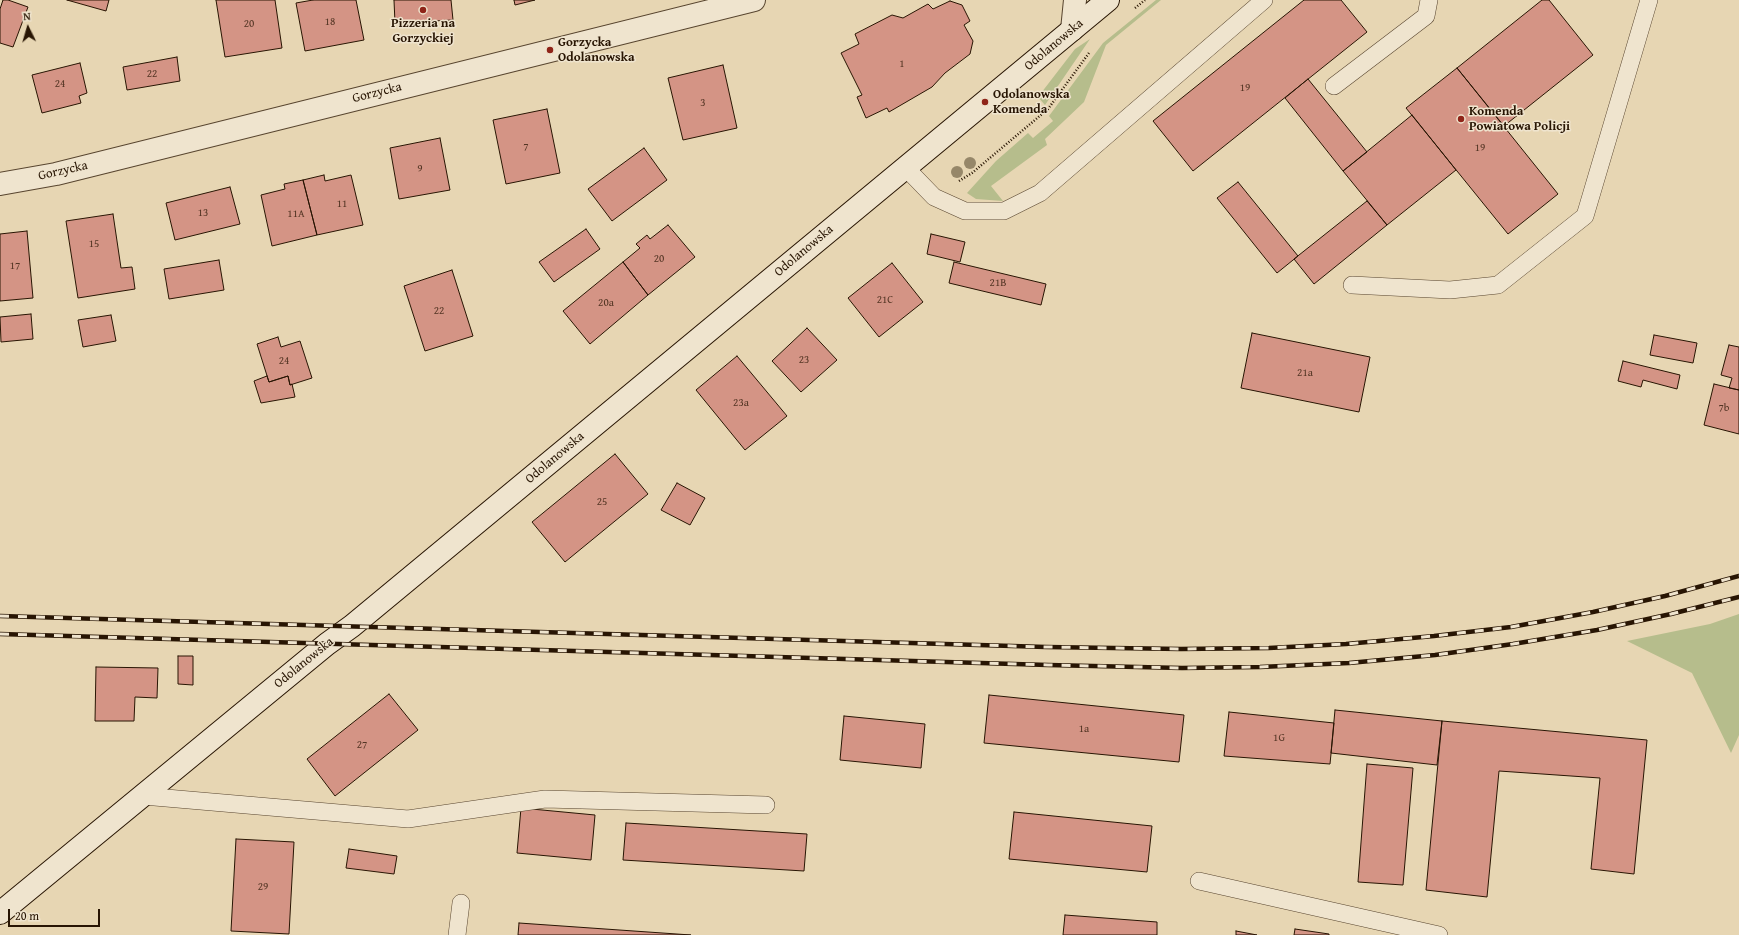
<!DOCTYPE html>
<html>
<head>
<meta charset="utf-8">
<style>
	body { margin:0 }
	#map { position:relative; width:1739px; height:935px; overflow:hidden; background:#e7d6b3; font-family:"Gentium Book Plus",serif }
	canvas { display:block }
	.north { position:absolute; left:8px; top:8px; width:40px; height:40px; -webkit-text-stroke:3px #efe4ce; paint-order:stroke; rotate:355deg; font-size:11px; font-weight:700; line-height:16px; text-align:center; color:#281503 }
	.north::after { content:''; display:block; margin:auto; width:14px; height:18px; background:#281503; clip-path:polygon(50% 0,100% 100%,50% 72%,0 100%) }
	.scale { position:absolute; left:8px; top:909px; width:92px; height:18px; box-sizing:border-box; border:2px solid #281503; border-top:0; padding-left:5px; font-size:12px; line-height:14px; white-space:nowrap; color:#281503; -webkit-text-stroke:3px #efe4ce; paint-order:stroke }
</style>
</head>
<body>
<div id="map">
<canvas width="1739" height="935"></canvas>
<div class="north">N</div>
<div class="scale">20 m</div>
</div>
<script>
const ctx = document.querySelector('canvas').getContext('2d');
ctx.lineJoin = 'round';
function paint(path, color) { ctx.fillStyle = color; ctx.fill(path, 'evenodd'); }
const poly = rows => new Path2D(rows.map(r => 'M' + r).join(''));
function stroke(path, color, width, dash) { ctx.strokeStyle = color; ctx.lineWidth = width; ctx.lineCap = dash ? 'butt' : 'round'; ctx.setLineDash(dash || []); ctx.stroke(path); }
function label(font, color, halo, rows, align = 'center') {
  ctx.font = font + ' "Gentium Book Plus",serif'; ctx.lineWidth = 3; ctx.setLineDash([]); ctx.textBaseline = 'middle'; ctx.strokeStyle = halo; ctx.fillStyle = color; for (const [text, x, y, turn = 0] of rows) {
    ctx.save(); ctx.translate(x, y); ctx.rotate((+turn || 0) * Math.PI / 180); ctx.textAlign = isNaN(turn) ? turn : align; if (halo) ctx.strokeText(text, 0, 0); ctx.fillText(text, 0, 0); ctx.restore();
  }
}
paint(poly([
	[1156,0,1161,0,1106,45,1084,102,1045,139,1047,145,991,186,1003,201,976,199,967,193,996,161,1028,133,1033,138,1053,121,1049,116,1103,43],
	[1090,39,1045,105,1038,97,1075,49],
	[1739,614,1739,735,1731,753,1692,673,1627,641,1710,624]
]), '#b6bd8c');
const building = poly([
	[3,0,8,0,28,7,13,47,0,43,0,9,3,0],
	[67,0,109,0,106,11,67,0],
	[216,0,275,0,282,48,225,57,216,0],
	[313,0,356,0,364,40,305,51,296,3,313,0],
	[394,0,451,0,453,20,395,23,394,0],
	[514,0,535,0,515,5,514,0],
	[1304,0,1341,0,1367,32,1193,171,1153,121,1304,0],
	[1542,0,1549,0,1593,55,1504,126,1457,68,1542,0],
	[950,1,962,5,970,21,964,25,973,41,970,54,945,73,932,87,889,112,887,108,866,118,857,97,862,95,841,53,859,44,855,34,892,15,903,18,928,4,933,9,950,1],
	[177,57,180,81,127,90,123,67,177,57],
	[80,63,87,93,79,96,81,103,42,113,32,75,80,63],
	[723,65,737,128,683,140,668,78,723,65],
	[1457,68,1558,194,1508,234,1406,108,1457,68],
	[1308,79,1367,152,1343,171,1285,98,1308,79],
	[547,109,560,173,506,184,493,120,547,109],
	[1412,115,1456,170,1387,225,1343,171,1412,115],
	[440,138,450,190,399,199,390,148,440,138],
	[644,148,667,180,612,221,588,189,644,148],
	[324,175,325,181,351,175,363,225,317,235,303,180,324,175],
	[303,180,317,235,272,246,261,195,285,189,284,184,303,180],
	[1238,182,1298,256,1277,273,1217,198,1238,182],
	[230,187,240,224,175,240,166,203,230,187],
	[1367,201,1387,225,1314,284,1294,259,1367,201],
	[113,214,121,268,132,267,135,289,78,298,66,221,113,214],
	[668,225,695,257,648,295,623,262,640,248,636,244,647,235,650,239,668,225],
	[586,229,600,249,554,282,539,262,586,229],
	[27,231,33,298,0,301,0,234,27,231],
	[931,234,965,242,960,262,927,254,931,234],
	[219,260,224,290,169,299,164,269,219,260],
	[623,262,648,295,590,344,563,311,623,262],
	[954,262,1046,284,1041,305,949,283,954,262],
	[892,263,923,302,879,337,848,298,892,263],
	[452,270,473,336,425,351,404,286,452,270],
	[31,314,33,339,1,342,0,317,31,314],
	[111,315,116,341,83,347,78,320,111,315],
	[807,328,837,360,801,392,772,361,807,328],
	[1252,333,1370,357,1359,412,1241,388,1252,333],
	[1654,335,1697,343,1693,363,1650,355,1654,335],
	[278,337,281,347,300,341,312,378,290,385,288,376,269,382,257,344,278,337],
	[1729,345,1739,347,1739,390,1729,388,1732,378,1721,375,1729,345],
	[737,356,787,416,745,450,696,390,737,356],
	[1623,361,1680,375,1677,389,1643,380,1641,387,1618,381,1623,361],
	[267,376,269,382,288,376,290,385,292,384,295,397,261,403,254,381,267,376],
	[1714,384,1739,390,1739,434,1704,425,1714,384],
	[615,454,648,494,565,562,532,522,615,454],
	[677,483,705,498,690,525,661,510,677,483],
	[178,656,193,656,193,685,178,684,178,656],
	[96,667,158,668,157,698,135,697,134,721,95,721,96,667],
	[389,694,418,730,335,796,307,759,389,694],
	[989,695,1184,715,1179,762,984,743,989,695],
	[1335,710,1442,721,1437,765,1331,753,1335,710],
	[1229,712,1334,723,1330,764,1224,756,1229,712],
	[844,716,925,724,921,768,840,760,844,716],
	[1442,721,1647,740,1634,874,1591,869,1600,778,1499,771,1487,897,1426,890,1442,721],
	[1367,764,1413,768,1403,885,1358,882,1367,764],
	[521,808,595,815,591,860,517,853,521,808],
	[1014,812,1152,826,1147,872,1009,859,1014,812],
	[626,823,807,834,804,871,623,860,626,823],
	[236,839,294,842,289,934,231,931,236,839],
	[349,849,397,856,394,874,346,868,349,849],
	[1065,915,1157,922,1157,935,1063,935,1065,915],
	[519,923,691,935,518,935,519,923],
	[1295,929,1329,934,1329,935,1294,935,1295,929],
	[1236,931,1257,935,1236,935,1236,931]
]);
paint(building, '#d49485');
stroke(building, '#281503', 1);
const service = poly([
	[1334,86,1426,16,1429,0],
	[905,167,934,197,965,211,1004,211,1040,193,1264,0],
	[1352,285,1450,290,1498,285,1585,216,1649,0],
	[143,796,408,819,545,799,766,805],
	[1199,881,1439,935],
	[457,935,461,903]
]);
const tertiary = poly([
	[1072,30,1075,0],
	[0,184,56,174,754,0]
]);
const secondary = poly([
	[0,913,327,644,352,626,1108,0]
]);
stroke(service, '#58452f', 18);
stroke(tertiary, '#58452f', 24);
stroke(secondary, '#281503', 24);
stroke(poly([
	[1135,8,1145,0],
	[959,181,972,173,1048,109,1089,53]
]), '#281503', 2.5, [1, 2]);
stroke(service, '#efe4ce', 17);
stroke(tertiary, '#efe4ce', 22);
stroke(secondary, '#efe4ce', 22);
const rail = poly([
	[0,616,1046,647,1181,649,1269,648,1346,644,1434,636,1511,627,1593,612,1665,596,1739,576],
	[0,634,1048,665,1182,668,1260,667,1349,663,1435,655,1513,644,1597,630,1671,614,1739,597]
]);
stroke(rail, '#281503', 4.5);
stroke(rail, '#efe4ce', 3, [9]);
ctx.fillStyle = '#968769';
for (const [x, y] of [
	[970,163],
	[957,172]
]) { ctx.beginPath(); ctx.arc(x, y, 6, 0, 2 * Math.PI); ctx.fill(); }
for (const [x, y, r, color] of [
	[423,10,4,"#8f2418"],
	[550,50,4,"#8f2418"],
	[985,102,4,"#8f2418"],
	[1461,119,4,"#8f2418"]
]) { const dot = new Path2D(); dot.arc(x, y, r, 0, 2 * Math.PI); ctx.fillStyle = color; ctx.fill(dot); stroke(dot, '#efe4ce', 1.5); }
label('11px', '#533524', null, [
	["18",330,22],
	["20",249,24],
	["1",902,64],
	["22",152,74],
	["24",60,84],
	["19",1245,88],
	["3",703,103],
	["7",526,147],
	["19",1480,148],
	["9",420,169],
	["11",342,204],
	["13",203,213],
	["11A",296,214],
	["15",94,244],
	["20",659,259],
	["17",15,266],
	["21B",998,283],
	["21C",885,300],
	["20a",606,303],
	["22",439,311],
	["23",804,360],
	["24",284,361],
	["21a",1305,373],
	["23a",741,403],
	["7b",1724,408],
	["25",602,502],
	["1a",1084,729],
	["1G",1279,738],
	["27",362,745],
	["29",263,887]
]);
label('bold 13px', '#281503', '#efe4ce', [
	["Pizzeria na",423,24,"center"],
	["Gorzyckiej",423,39,"center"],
	["Gorzycka",558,43],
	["Odolanowska",558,58],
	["Odolanowska",993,95],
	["Komenda",993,110],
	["Komenda",1469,112],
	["Powiatowa Policji",1469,127]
], 'left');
label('13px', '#281503', '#efe4ce', [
	["Odolanowska",1054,45,-40],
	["Gorzycka",377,93,-14],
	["Gorzycka",63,171,-13],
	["Odolanowska",804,251,-40],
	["Odolanowska",555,458,-40],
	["Odolanowska",304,663,-39]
]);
</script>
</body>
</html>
